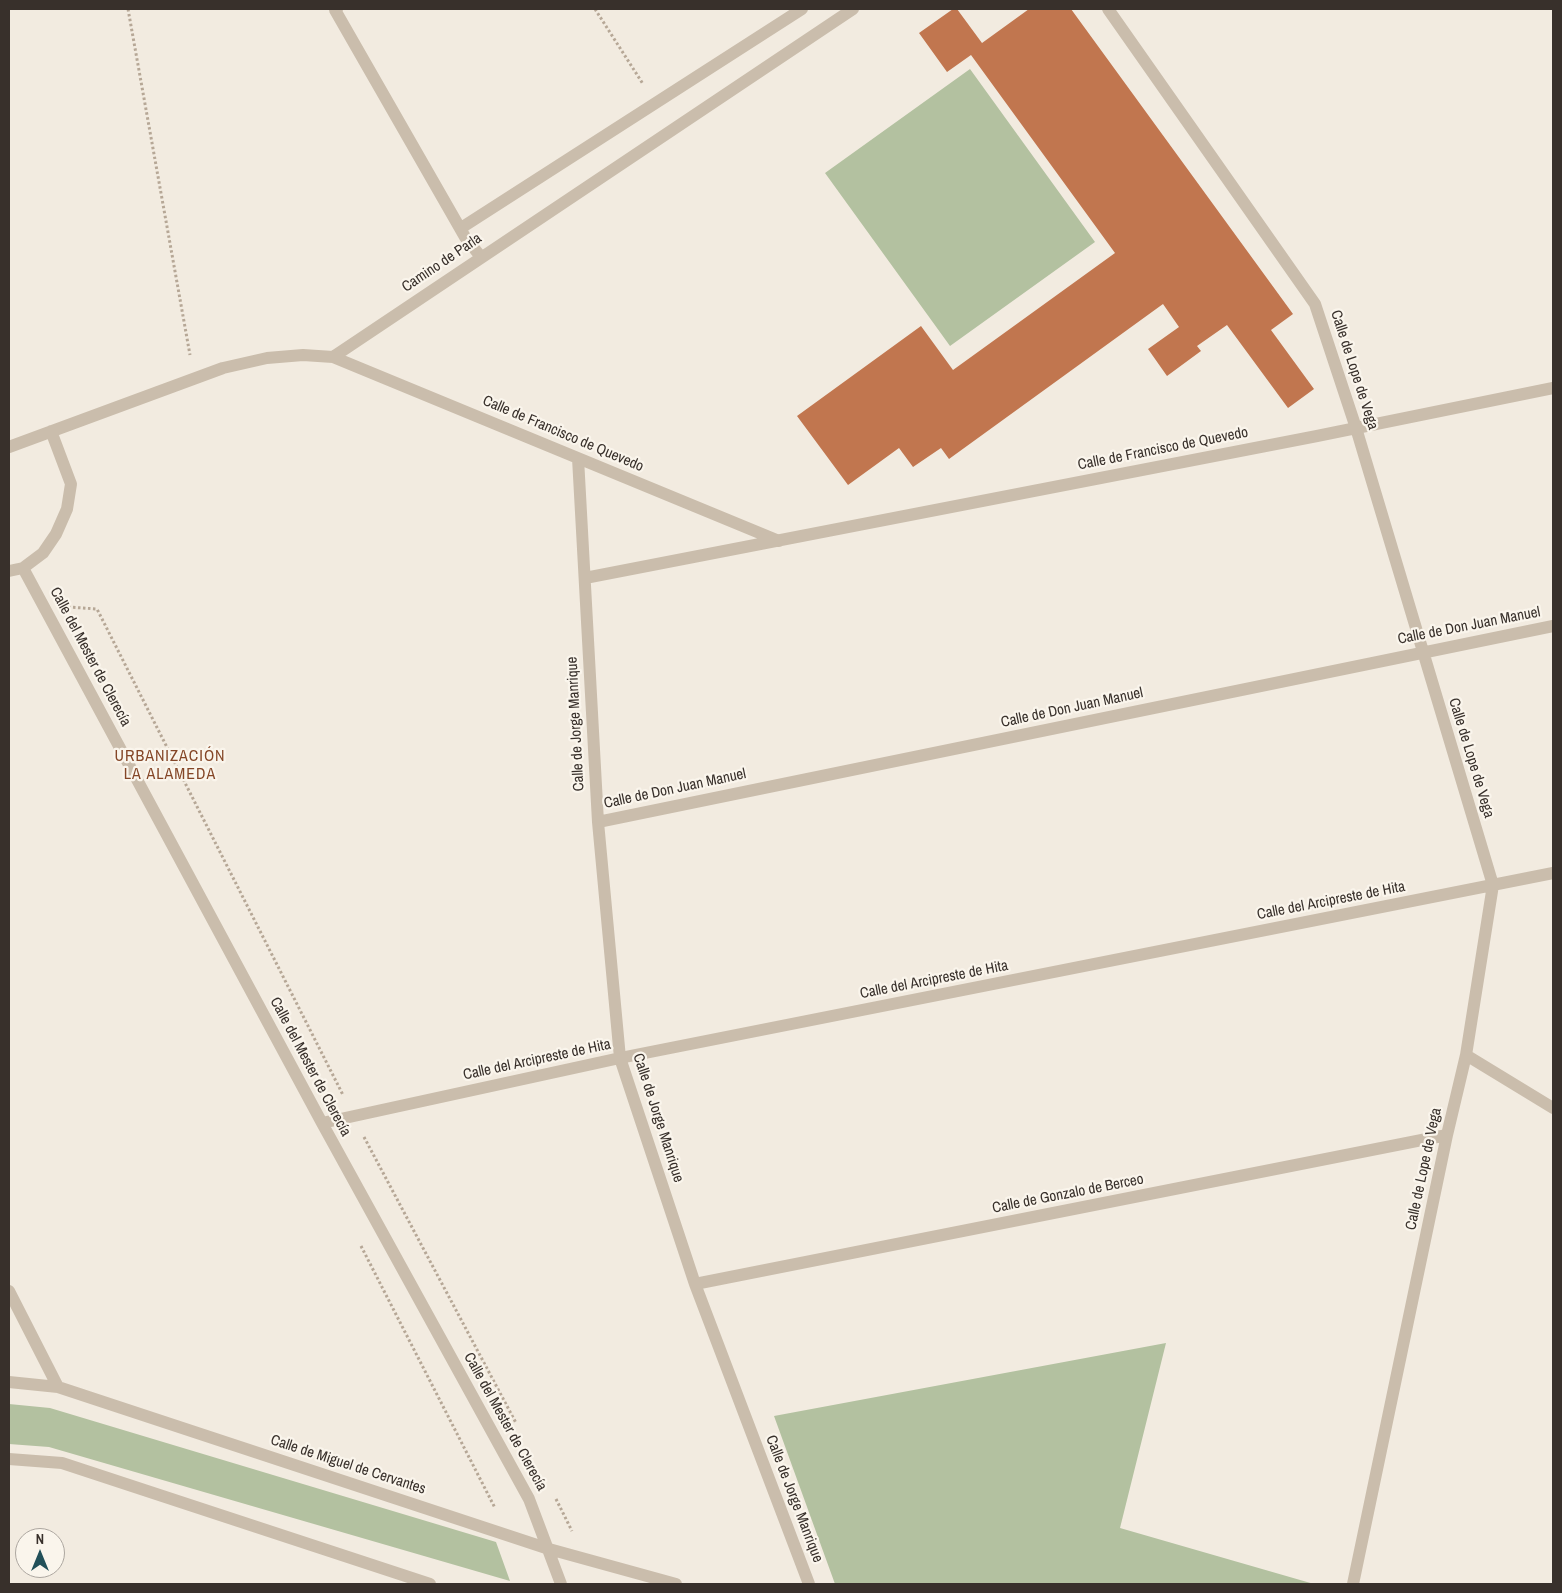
<!DOCTYPE html>
<html>
<head>
<meta charset="utf-8">
<style>
	body { margin:0 }
	#map { position:relative; width:1562px; height:1593px; overflow:hidden; background:#f2ebe0; font-family:"Archivo Narrow",sans-serif }
	canvas { display:block }
	.frame { position:absolute; inset:0; border:10px solid #38302b; pointer-events:none }
	.north { position:absolute; left:15px; top:1528px; width:50px; height:50px; box-sizing:border-box; background:#faf5ec; border:1px solid #aca69f; border-radius:50%; rotate:0deg; font-size:14px; font-weight:700; line-height:20px; text-align:center; color:#38302b }
	.north::after { content:''; display:block; margin:auto; width:18px; height:22px; background:#225059; clip-path:polygon(50% 0,100% 100%,50% 72%,0 100%) }
</style>
</head>
<body>
<div id="map">
<canvas width="1562" height="1593"></canvas>
<div class="frame"></div>
<div class="north">N</div>
</div>
<script>
const ctx = document.querySelector('canvas').getContext('2d');
ctx.lineJoin = 'round';
function paint(path, color) { ctx.fillStyle = color; ctx.fill(path, 'evenodd'); }
const poly = rows => new Path2D(rows.map(r => 'M' + r).join(''));
function stroke(path, color, width, dash) { ctx.strokeStyle = color; ctx.lineWidth = width; ctx.lineCap = dash ? 'butt' : 'round'; ctx.setLineDash(dash || []); ctx.stroke(path); }
function label(font, color, halo, rows, align = 'center') {
  ctx.font = font + ' "Archivo Narrow",sans-serif'; ctx.lineWidth = 4.5; ctx.setLineDash([]); ctx.textBaseline = 'middle'; ctx.strokeStyle = halo; ctx.fillStyle = color; for (const [text, x, y, turn = 0] of rows) {
    ctx.save(); ctx.translate(x, y); ctx.rotate((+turn || 0) * Math.PI / 180); ctx.textAlign = isNaN(turn) ? turn : align; if (halo) ctx.strokeText(text, 0, 0); ctx.fillText(text, 0, 0); ctx.restore();
  }
}
paint(poly([
	[970,69,1095,242,950,346,825,173],
	[1166,1343,1120,1528,1314,1584,835,1584,774,1416],
	[9,1404,50,1408,496,1542,510,1581,49,1447,9,1444]
]), '#b3c1a0');
paint(poly([
	[953,9,957,9,982,43,1029,9,1071,9,1293,314,1271,330,1314,389,1288,408,1227,325,1197,346,1201,351,1167,376,1148,349,1179,327,1163,304,949,459,941,448,913,467,899,448,848,485,797,416,921,326,953,370,1115,253,971,55,947,72,919,33]
]), '#c1764f');
stroke(poly([
	[128,9,190,355],
	[595,9,643,84],
	[68,607,97,609,343,1095],
	[364,1137,516,1423],
	[361,1246,495,1508],
	[556,1499,572,1531]
]), '#b6a796', 3, [2.5, 2.5]);
stroke(poly([
	[337,9,335,10,465,237,481,257],
	[461,228,802,9]
]), '#cabdac', 12);
stroke(poly([
	[1108,9,1315,304,1356,428,1493,885,1466,1055,1447,1135,1353,1584],
	[333,357,779,541],
	[9,447,223,368,267,358,303,355,333,357,853,9],
	[578,458,598,822,620,1058,695,1284,809,1584],
	[23,568,322,1123,529,1499,561,1584],
	[9,571,23,568,43,553,56,534,67,509,71,484,51,431],
	[585,578,1317,436,1553,388],
	[598,822,1553,626],
	[1466,1055,1553,1108],
	[322,1123,620,1058,1553,873],
	[695,1284,1447,1135],
	[9,1291,58,1387],
	[9,1382,58,1387,549,1549,676,1584],
	[9,1459,62,1463,430,1584]
]), '#cabdac', 12);
label('15px', '#38302b', '#faf5ec', [
	["Camino de Parla",442,263,-34],
	["Calle de Lope de Vega",1354,370,72],
	["Calle de Francisco de Quevedo",563,434,23],
	["Calle de Francisco de Quevedo",1163,449,-11],
	["Calle de Don Juan Manuel",1469,626,-11],
	["Calle del Mester de Clerecía",90,657,62],
	["Calle de Don Juan Manuel",1072,708,-12],
	["Calle de Jorge Manrique",576,724,-93],
	["Calle de Lope de Vega",1471,758,73],
	["Calle de Don Juan Manuel",675,789,-12],
	["Calle del Arcipreste de Hita",1331,901,-11],
	["Calle del Arcipreste de Hita",934,980,-11],
	["Calle del Arcipreste de Hita",537,1060,-12],
	["Calle del Mester de Clerecía",310,1067,62],
	["Calle de Jorge Manrique",658,1118,72],
	["Calle de Lope de Vega",1424,1169,-78],
	["Calle de Gonzalo de Berceo",1068,1194,-11],
	["Calle del Mester de Clerecía",505,1422,61],
	["Calle de Miguel de Cervantes",348,1465,18],
	["Calle de Jorge Manrique",794,1499,69]
]);
ctx.letterSpacing = '1px';
label('16px', '#844627', '#faf5ec', [
	["URBANIZACIÓN",170,757],
	["LA ALAMEDA",170,775]
]);
ctx.letterSpacing = '0px';
</script>
</body>
</html>
